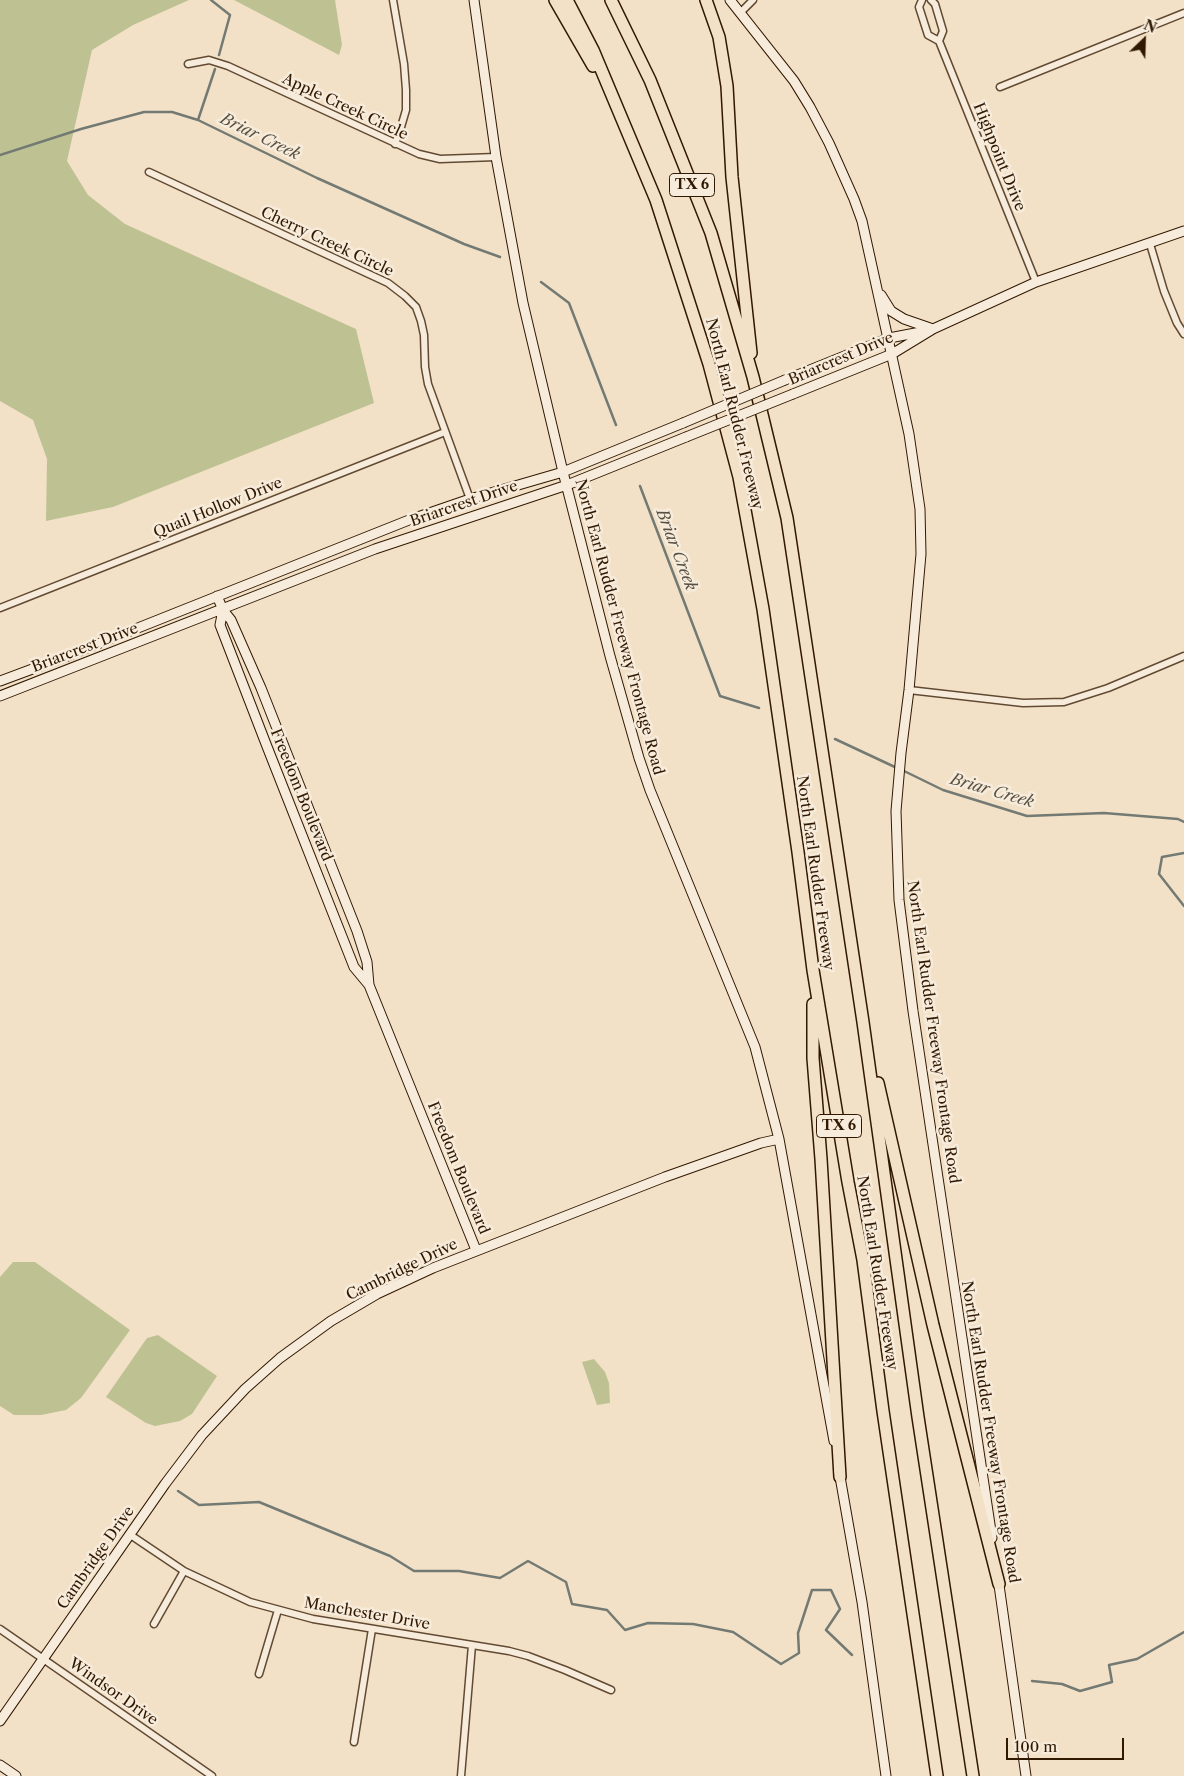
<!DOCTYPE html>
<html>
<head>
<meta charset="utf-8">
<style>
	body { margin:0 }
	#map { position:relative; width:1184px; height:1776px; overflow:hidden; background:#f3e1c7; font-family:"Libre Caslon Text",serif }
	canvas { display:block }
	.north { position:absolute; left:1119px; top:15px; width:50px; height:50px; -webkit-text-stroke:4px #f7ecdb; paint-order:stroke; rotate:24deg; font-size:14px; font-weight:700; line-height:20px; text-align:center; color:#311800 }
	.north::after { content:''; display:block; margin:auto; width:18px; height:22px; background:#311800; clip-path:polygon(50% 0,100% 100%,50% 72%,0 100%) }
	.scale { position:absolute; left:1006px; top:1738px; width:118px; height:22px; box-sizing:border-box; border:2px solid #311800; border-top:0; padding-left:6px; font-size:15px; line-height:18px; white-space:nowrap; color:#311800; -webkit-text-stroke:4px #f7ecdb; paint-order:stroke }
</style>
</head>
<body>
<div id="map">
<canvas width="1184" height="1776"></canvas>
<div class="north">N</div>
<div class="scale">100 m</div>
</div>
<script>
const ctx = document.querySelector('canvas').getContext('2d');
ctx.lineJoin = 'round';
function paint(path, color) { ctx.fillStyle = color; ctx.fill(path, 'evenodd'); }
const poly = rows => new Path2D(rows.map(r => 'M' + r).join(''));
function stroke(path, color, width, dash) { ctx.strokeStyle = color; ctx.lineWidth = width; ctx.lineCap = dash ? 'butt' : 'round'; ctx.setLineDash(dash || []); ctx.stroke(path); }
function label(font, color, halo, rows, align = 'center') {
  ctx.font = font + ' "Libre Caslon Text",serif'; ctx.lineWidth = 5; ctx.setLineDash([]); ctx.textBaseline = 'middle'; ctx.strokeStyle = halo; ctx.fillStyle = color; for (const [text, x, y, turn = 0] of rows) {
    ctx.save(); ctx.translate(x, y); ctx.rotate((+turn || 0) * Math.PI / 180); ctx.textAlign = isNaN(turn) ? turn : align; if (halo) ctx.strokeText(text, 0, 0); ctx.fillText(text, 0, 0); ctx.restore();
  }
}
paint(poly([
	[0,0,189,0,133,25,92,50,67,161,88,195,125,224,356,329,374,403,113,507,46,521,47,459,33,420,0,401],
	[234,0,335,0,342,45,339,55],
	[13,1262,35,1262,130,1330,81,1398,66,1410,41,1415,14,1415,0,1406,0,1277],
	[158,1335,217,1376,192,1414,180,1421,155,1426,146,1423,106,1397,147,1338],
	[594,1359,605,1372,609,1383,610,1403,597,1405,582,1362]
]), '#bec293');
stroke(poly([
	[211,0,230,15,219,55],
	[198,120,215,69],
	[0,155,81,129,144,112,172,112,198,120,317,178,464,244,500,257],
	[541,282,569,303,616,425],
	[640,486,720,696,759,708],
	[835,739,897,768],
	[902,770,943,790,1027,816,1104,813,1178,819,1184,822],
	[1184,853,1162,857,1159,874,1184,906],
	[178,1491,199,1505,259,1502,390,1556,414,1571,459,1571,500,1578,528,1561,566,1582,572,1604,607,1610,625,1630,648,1623,693,1624,733,1632,781,1664,799,1653,798,1633,812,1590,831,1590,840,1609,826,1630,852,1655],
	[1032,1681,1062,1684,1080,1691,1112,1682,1109,1665,1137,1659,1184,1632]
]), '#737a73', 2.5);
const street = poly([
	[393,0,404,64,406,90,406,110,401,127,395,144],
	[922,0,919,7,928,35,939,41],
	[931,0,935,4,943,31,939,41,1036,282],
	[741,12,753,0],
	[188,64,209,60,228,66,419,154,440,159,496,157],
	[1000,87,1184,13],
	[149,172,388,283,405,296,416,307,421,321,424,335,425,367,428,384,470,499],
	[1150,244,1164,291,1177,323,1184,334],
	[0,608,445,432],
	[909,690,1023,703,1064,702,1108,688,1184,656],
	[129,1534,184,1571,250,1602,313,1619,509,1651,528,1656,565,1670,611,1690],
	[154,1624,184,1571],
	[0,1629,212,1776],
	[259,1674,278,1610],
	[354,1742,372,1629],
	[461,1776,472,1645]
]);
const secondary = poly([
	[474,0,496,157,523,303,563,472,610,656,639,758,650,790,755,1047,779,1139,834,1441],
	[730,0,794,81,810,107,829,143,854,199,862,221,909,434,920,509,921,554,909,690,901,753,896,811,899,900,913,1011,992,1538],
	[881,295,891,311,904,319,933,329],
	[785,380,889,338,926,331],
	[793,394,892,354,933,329,1036,282,1184,231],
	[217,596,223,610,231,620,261,688,357,931,367,962,369,985],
	[223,610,220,625,266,744,354,967,369,985,476,1250],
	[0,681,70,655,409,520,470,499,563,472,683,423],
	[0,696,375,549,567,485,686,437],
	[839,1471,862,1602,886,1776],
	[998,1578,1026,1776],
	[0,1721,165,1484,202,1435,245,1389,280,1358,331,1321,377,1294,433,1268,665,1177,761,1143,779,1139],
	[0,1765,16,1776]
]);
const highway = poly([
	[555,0,593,66],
	[567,0,593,50,656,200,709,364,739,477,763,609,798,852,813,970,848,1182,863,1260,883,1411,937,1776],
	[611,0,650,80,711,233,753,377,787,518,863,1022,918,1417,973,1776],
	[706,0,719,37,727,86,732,177,751,353],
	[813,1004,813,1058,821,1159,840,1477],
	[878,1083,933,1325,999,1584]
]);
stroke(street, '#624a32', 9);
stroke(secondary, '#311800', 11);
stroke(highway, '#311800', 14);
stroke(street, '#f7ecdb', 6);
stroke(secondary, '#f7ecdb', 9);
stroke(highway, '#f3e1c7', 11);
const secondaryBridge = poly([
	[683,423,785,380],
	[686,437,793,394]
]);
stroke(secondaryBridge, '#311800', 11, []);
stroke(secondaryBridge, '#f7ecdb', 9);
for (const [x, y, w] of [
	[692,185,45],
	[839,1126,45]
]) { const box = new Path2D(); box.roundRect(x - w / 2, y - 11.5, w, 23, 4); ctx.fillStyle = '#f7ecdb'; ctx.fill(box); stroke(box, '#311800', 1); }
label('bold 14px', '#311800', null, [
	["TX 6",692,185],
	["TX 6",839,1126]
]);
label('15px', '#311800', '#f7ecdb', [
	["Apple Creek Circle",345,107,25],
	["Highpoint Drive",999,157,68],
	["Cherry Creek Circle",327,242,25],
	["Briarcrest Drive",841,359,-23],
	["North Earl Rudder Freeway",734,414,76],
	["Briarcrest Drive",464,504,-19],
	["Quail Hollow Drive",218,508,-22],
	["North Earl Rudder Freeway Frontage Road",619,627,75],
	["Briarcrest Drive",85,648,-21],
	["Freedom Boulevard",301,795,68],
	["North Earl Rudder Freeway",815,873,82],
	["North Earl Rudder Freeway Frontage Road",933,1032,82],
	["Freedom Boulevard",458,1168,68],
	["Cambridge Drive",402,1270,-26],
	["North Earl Rudder Freeway",877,1273,81],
	["North Earl Rudder Freeway Frontage Road",990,1432,81],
	["Cambridge Drive",96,1558,-55],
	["Manchester Drive",367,1614,10],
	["Windsor Drive",113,1692,35]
]);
label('italic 16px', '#585143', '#f7ecdb', [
	["Briar Creek",260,137,26],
	["Briar Creek",676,550,69],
	["Briar Creek",992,791,16]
]);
</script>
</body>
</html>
